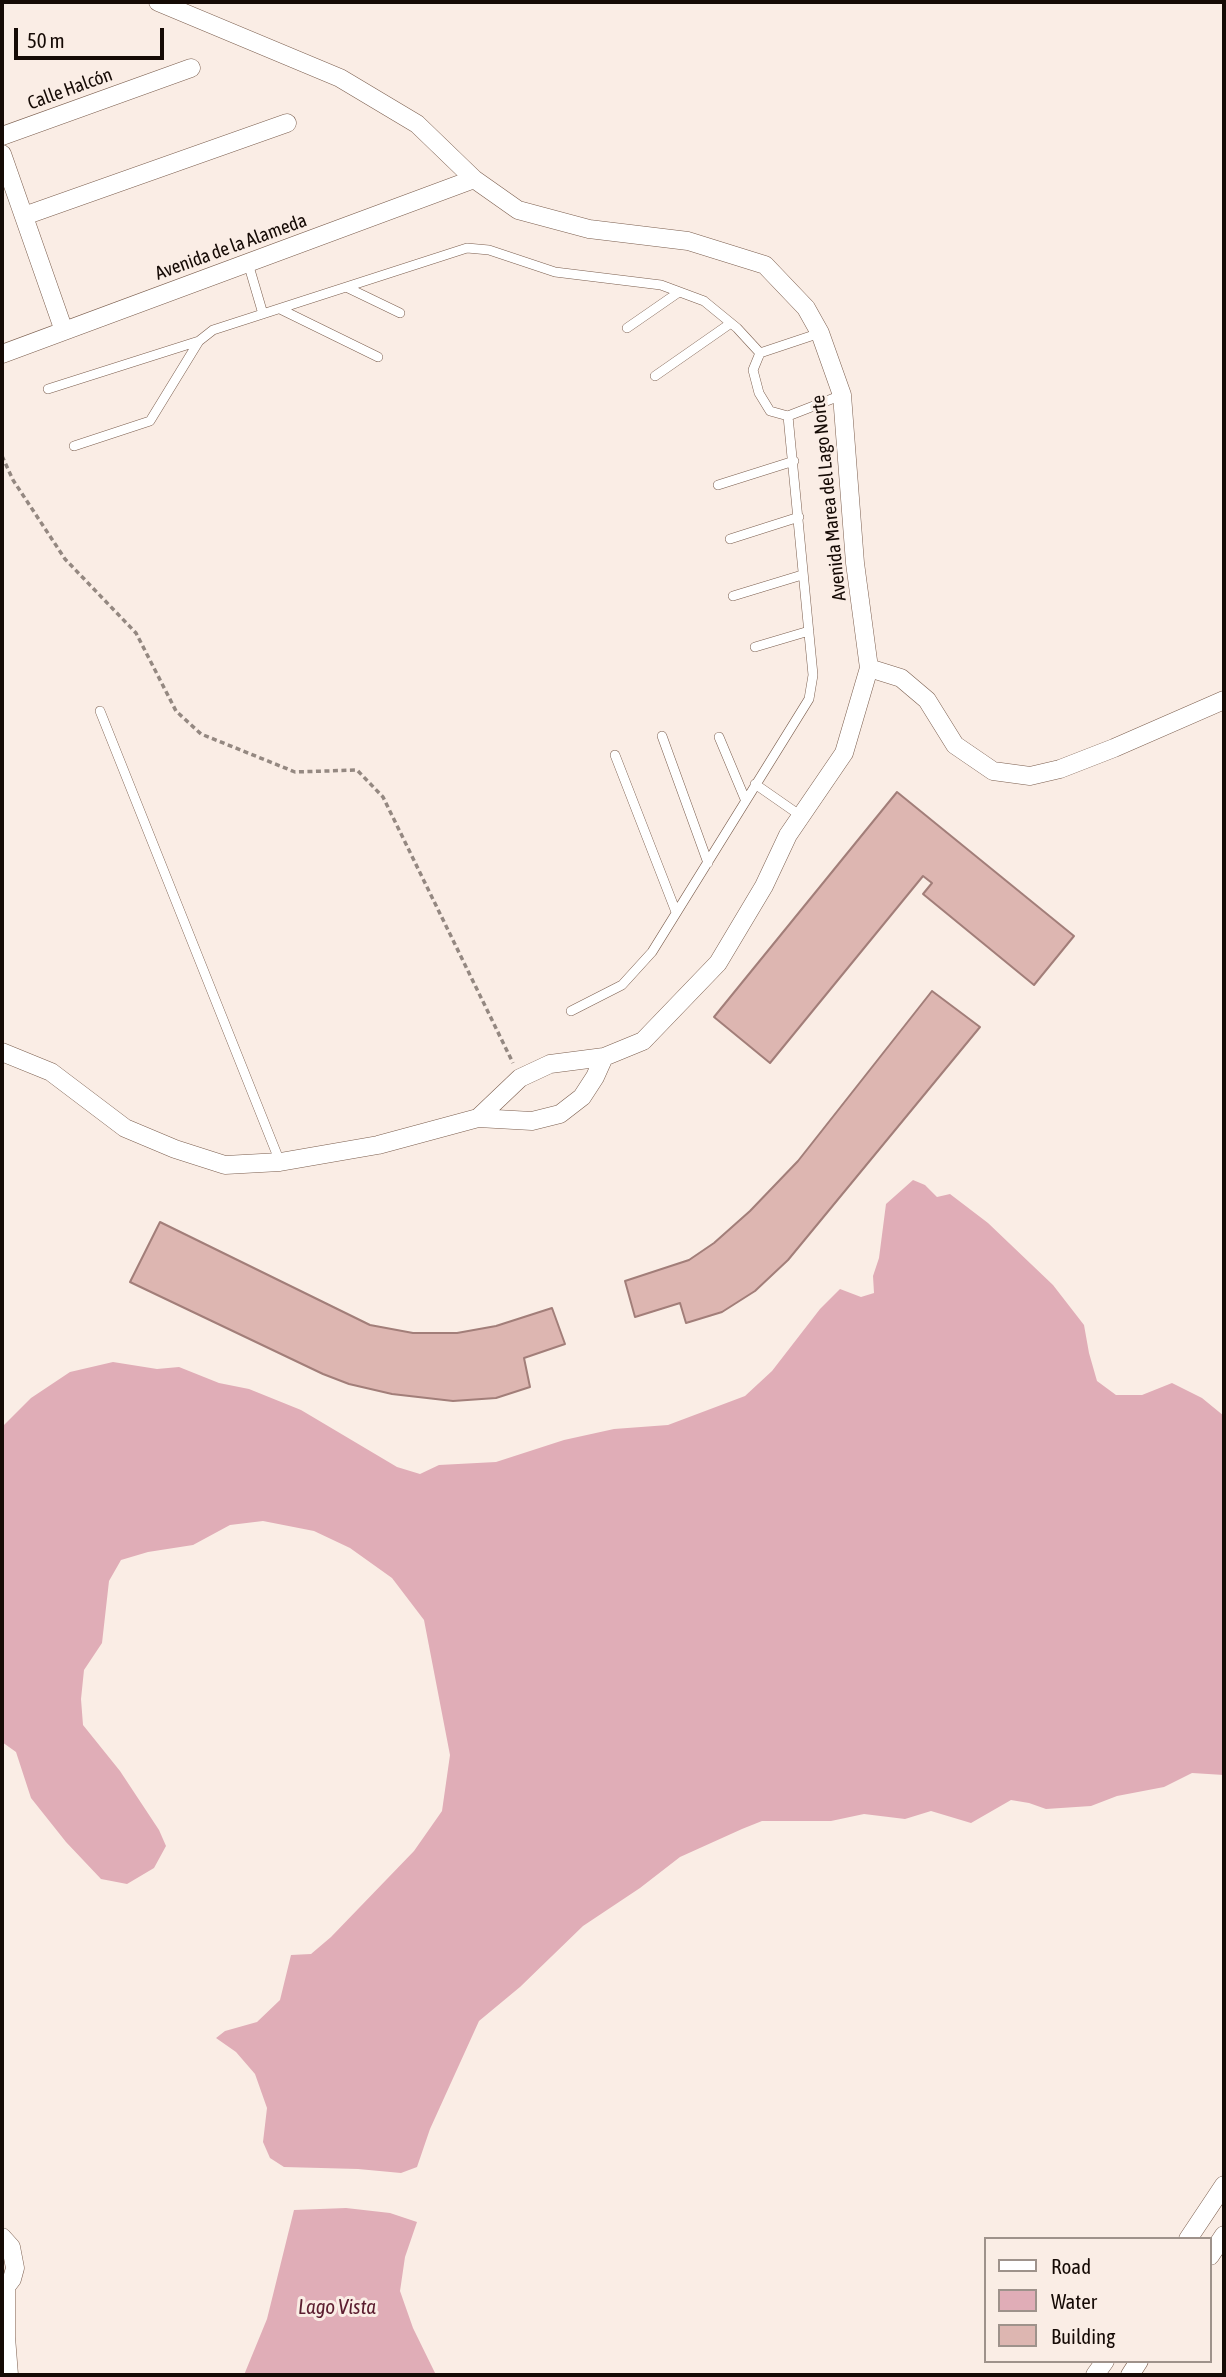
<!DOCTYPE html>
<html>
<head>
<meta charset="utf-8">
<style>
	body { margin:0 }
	#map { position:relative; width:1226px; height:2377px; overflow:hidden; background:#faede5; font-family:"Asap Condensed",sans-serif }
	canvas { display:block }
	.frame { position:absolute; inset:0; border:4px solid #150a05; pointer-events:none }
	.legend { position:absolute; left:984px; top:2237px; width:228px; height:126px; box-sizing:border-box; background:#faede5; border:2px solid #9e928b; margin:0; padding:9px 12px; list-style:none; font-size:21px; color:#150a05 }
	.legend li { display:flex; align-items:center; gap:14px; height:35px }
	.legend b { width:35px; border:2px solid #9e928b }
	.scale { position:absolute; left:14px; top:28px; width:150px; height:32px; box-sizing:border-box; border:4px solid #150a05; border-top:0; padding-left:9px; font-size:21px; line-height:24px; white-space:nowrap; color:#150a05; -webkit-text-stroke:5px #faede5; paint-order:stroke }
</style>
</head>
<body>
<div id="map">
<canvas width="1226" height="2377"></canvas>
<div class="frame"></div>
<ul class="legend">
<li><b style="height:9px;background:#fff"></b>Road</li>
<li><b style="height:19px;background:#e0adb7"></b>Water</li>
<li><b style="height:19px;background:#ddb6b1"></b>Building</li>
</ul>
<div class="scale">50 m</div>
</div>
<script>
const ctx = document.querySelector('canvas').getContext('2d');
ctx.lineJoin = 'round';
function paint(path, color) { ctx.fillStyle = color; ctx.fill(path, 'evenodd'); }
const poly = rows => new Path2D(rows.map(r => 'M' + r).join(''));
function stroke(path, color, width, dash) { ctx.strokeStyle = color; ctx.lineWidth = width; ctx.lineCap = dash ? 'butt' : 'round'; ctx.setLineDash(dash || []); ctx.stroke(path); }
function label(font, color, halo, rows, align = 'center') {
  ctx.font = font + ' "Asap Condensed",sans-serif'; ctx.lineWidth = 6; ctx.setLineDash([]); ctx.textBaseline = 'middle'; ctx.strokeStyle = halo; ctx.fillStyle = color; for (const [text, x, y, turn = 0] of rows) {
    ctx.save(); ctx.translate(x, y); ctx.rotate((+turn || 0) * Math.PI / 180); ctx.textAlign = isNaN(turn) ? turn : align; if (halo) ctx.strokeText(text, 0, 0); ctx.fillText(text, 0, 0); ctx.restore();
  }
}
paint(poly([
	[913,1180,925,1185,937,1197,950,1194,988,1223,1053,1285,1084,1325,1089,1353,1097,1381,1116,1395,1142,1395,1172,1383,1202,1398,1224,1416,1224,1775,1192,1773,1164,1787,1117,1796,1091,1806,1046,1809,1029,1803,1011,1800,971,1823,931,1811,905,1819,864,1814,831,1821,762,1821,742,1829,680,1857,640,1888,583,1926,520,1987,479,2021,430,2129,417,2167,401,2173,358,2169,284,2167,270,2158,263,2142,267,2108,255,2074,236,2052,216,2038,225,2031,257,2022,280,2000,291,1955,311,1954,331,1937,414,1851,442,1811,450,1755,424,1620,392,1578,350,1548,314,1531,263,1521,230,1525,193,1545,148,1552,121,1560,109,1581,102,1643,84,1670,81,1699,83,1725,120,1771,159,1830,166,1846,154,1868,127,1884,101,1879,66,1842,31,1798,16,1752,2,1742,2,1427,31,1398,70,1372,113,1362,157,1369,179,1367,219,1383,249,1389,301,1410,397,1467,420,1474,439,1465,496,1462,564,1440,614,1429,668,1425,745,1396,772,1371,820,1309,840,1289,861,1297,874,1293,873,1276,879,1258,886,1204],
	[346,2208,390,2213,417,2222,405,2257,400,2291,413,2328,436,2375,244,2375,267,2319,294,2210]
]), '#e0adb7');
const building = poly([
	[897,792,1074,936,1034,985,923,894,932,883,923,876,770,1063,714,1017,897,792],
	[932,991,980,1027,788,1260,755,1291,722,1312,686,1323,680,1303,635,1317,625,1281,689,1260,714,1243,750,1211,798,1161,932,991],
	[160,1222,370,1325,413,1333,457,1333,496,1326,552,1308,565,1344,524,1358,530,1387,496,1398,453,1401,392,1394,349,1384,323,1374,130,1282,160,1222]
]);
paint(building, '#ddb6b1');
stroke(building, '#a27e79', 2);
const lane = poly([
	[248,263,263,314],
	[346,287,400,313],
	[280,309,378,357],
	[627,328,679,292],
	[760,353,753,370,759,393,770,411,788,416,842,395],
	[655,376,731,323],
	[48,389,199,341],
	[74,446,150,421,199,341,213,330,467,248,489,250,555,272,661,285,704,301,737,328,760,353,820,333],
	[718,485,794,461],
	[730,539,799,517],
	[733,596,802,575],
	[755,647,809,631],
	[100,711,280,1162],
	[662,736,708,863],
	[719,737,745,799],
	[615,755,676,912],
	[755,784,801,816],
	[571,1011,622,985,652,952,809,699,813,675,788,416]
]);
const street = poly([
	[158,2,340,78,417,124,474,179,518,210,589,229,688,241,765,265,806,308,820,333,842,395,855,563,869,668,844,753,788,835,764,886,718,963,643,1041,604,1057,550,1064,520,1078,478,1118],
	[2,136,191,68],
	[2,154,64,331],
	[24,216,287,123],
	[2,354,474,179],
	[869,668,901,678,927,700,955,745,993,771,1030,776,1060,769,1114,748,1224,700],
	[2,1052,51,1072,125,1128,175,1149,225,1165,280,1162,378,1145,478,1118,532,1121,560,1114,582,1097,595,1077,604,1057],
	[2,2237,11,2247,15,2268,12,2279,2,2292],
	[1188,2239,1224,2185],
	[1210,2256,1224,2235],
	[6,2289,6,2337,9,2375],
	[1095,2375,1105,2361],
	[1130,2375,1139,2361]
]);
stroke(lane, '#7b5e4e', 10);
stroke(street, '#7b5e4e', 19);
stroke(poly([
	[2,456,13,480,65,559,136,633,176,711,201,734,295,772,357,770,383,797,513,1063]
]), '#948881', 3.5, [5, 3.5]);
stroke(lane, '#fff', 9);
stroke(street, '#fff', 18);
label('19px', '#150a05', '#faede5', [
	["Calle Halcón",70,89,-20],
	["Avenida de la Alameda",231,247,-20],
	["Avenida Marea del Lago Norte",829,498,-96]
]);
label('italic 21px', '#5b1d2f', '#faede5', [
	["Lago Vista",337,2307]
]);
</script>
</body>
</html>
